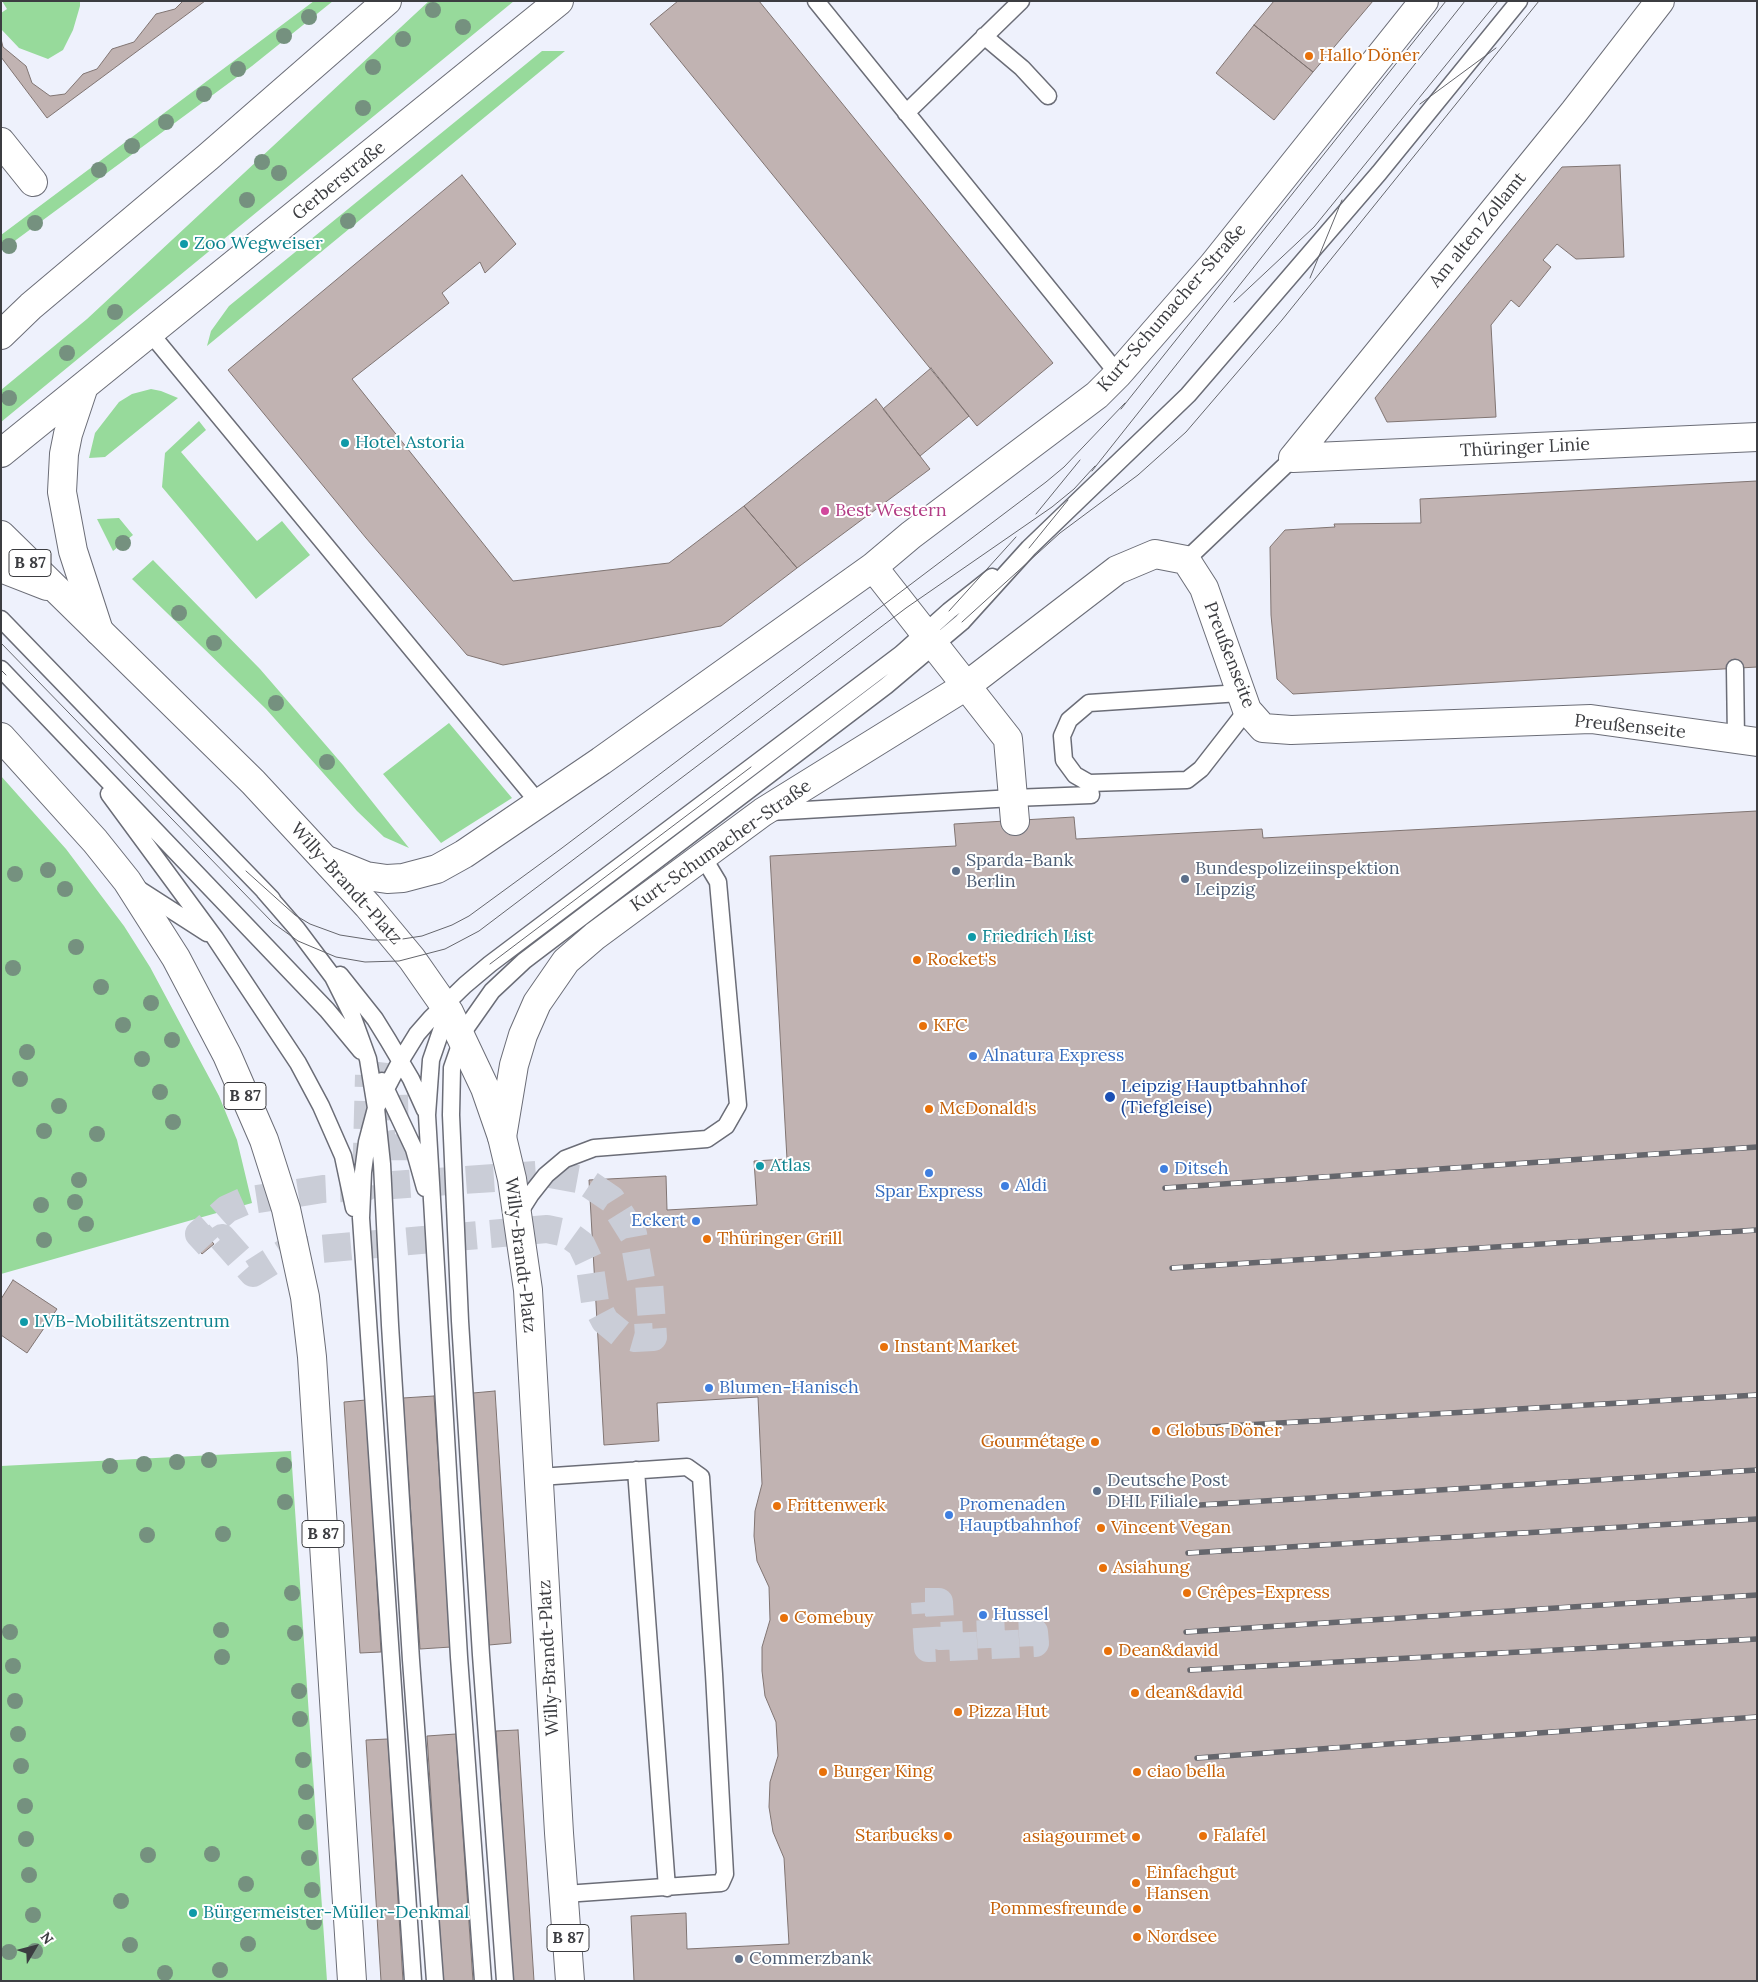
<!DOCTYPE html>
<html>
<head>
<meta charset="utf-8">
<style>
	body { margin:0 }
	#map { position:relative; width:1758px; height:1982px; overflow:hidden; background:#eef1fc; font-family:Lora,serif }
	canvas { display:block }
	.frame { position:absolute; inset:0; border:2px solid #3c3d41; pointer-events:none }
	.north { position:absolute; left:10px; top:1922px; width:50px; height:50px; -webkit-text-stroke:4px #fff; paint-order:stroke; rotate:53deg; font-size:14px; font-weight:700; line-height:20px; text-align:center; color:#3c3d41 }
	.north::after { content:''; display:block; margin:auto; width:18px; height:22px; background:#3c3d41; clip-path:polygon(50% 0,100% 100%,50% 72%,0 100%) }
</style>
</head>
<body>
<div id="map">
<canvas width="1758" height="1982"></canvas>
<div class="frame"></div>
<div class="north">N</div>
</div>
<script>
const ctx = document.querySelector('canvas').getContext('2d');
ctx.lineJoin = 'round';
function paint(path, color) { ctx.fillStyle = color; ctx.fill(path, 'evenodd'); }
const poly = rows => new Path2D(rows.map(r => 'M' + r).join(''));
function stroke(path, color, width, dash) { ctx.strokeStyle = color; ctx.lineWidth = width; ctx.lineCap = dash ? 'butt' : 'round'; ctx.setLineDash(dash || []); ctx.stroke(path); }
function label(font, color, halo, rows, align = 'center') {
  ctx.font = font + ' Lora,serif'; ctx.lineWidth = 4; ctx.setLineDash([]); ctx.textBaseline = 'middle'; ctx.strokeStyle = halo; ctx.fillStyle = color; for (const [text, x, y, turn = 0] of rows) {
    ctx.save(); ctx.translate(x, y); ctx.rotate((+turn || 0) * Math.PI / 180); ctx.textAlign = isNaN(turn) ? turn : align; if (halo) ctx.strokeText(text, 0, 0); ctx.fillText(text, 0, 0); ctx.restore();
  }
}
paint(poly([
	[2,1,80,1,80,6,73,30,63,50,48,59,19,48,1,29,1,13,7,9],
	[314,1,333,1,252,66,1,251,1,235],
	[429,1,514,1,1,422,1,390,87,319],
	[542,51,565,51,207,346,211,331,229,306],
	[151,389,161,391,178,398,105,457,89,458,95,433,119,402,132,394],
	[199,421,206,430,181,452,257,541,282,521,310,555,256,599,162,487,165,453],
	[119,518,133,535,113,551,97,519],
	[153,560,260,669,343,765,409,848,384,837,357,811,266,709,132,579],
	[449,723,512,798,441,843,383,774],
	[1,776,66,849,124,926,150,967,219,1096,237,1140,252,1203,1,1274],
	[291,1451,327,1981,2,1981,1,1466]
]), '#97da9b');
const building = poly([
	[183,1,205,1,47,118,1,57,1,39,3,47,26,66,32,83,50,96,65,94,83,74,97,69,112,49,134,42,156,14,175,9,183,1],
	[678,1,759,1,1053,363,977,426,650,24,678,1],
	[1274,1,1373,1,1313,72,1254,25,1274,1],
	[1254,25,1313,72,1274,120,1216,73,1254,25],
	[1620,165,1624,257,1576,259,1557,244,1543,260,1551,267,1519,307,1511,300,1491,325,1496,417,1387,422,1375,398,1562,167,1620,165],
	[462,175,516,244,485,273,480,262,442,293,449,303,352,379,513,581,669,563,744,506,797,568,721,626,503,665,467,655,366,538,228,370,462,175],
	[931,368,969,416,920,456,883,409,931,368],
	[876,399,930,469,797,568,744,506,876,399],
	[1757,481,1757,667,1293,694,1277,679,1271,615,1270,547,1285,530,1335,527,1334,524,1421,523,1420,499,1757,481],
	[1757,811,1757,1981,634,1981,631,1916,686,1913,687,1949,789,1944,784,1858,773,1832,769,1807,770,1782,778,1756,776,1722,765,1696,762,1671,762,1647,770,1620,769,1587,757,1561,754,1536,755,1511,762,1484,758,1397,657,1403,659,1441,604,1445,589,1180,666,1176,667,1210,757,1205,754,1161,787,1159,770,856,956,846,954,824,1074,817,1076,839,1262,829,1263,838,1757,811],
	[201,1229,214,1244,202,1254,189,1239,201,1229],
	[13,1280,57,1309,27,1353,1,1335,1,1299,13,1280],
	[495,1391,511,1643,489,1645,473,1393,495,1391],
	[434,1396,451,1647,420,1649,403,1398,434,1396],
	[366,1400,381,1652,360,1653,344,1402,366,1400],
	[518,1730,534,1981,512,1981,496,1731,518,1730],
	[456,1734,473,1981,443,1981,427,1736,456,1734],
	[388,1739,403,1981,381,1981,366,1740,388,1739]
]);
paint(building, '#c1b3b2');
stroke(building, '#807472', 1);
stroke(poly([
	[369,1075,394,1078,394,1092,396,1092,394,1095,395,1144,393,1144,393,1185,550,1174,583,1180,611,1199,633,1234,641,1279,649,1282,653,1337,635,1338,621,1334,605,1321,595,1302,589,1261,581,1244,566,1233,547,1229,286,1252,253,1273,222,1238,211,1247,199,1234,227,1209,245,1201,323,1189,366,1187,369,1075],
	[925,1602,939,1602,941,1636,1034,1632,1035,1643,928,1648,925,1602]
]), '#cacdd7', 28, [28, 14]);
const lane = poly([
	[816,1,1118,374],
	[984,36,1022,68,1048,96],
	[906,113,1021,1],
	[151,334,538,802],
	[1186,560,1293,458],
	[1,619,272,899],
	[1735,668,1736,739],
	[1,669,327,1010,361,1051],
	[1240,693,1089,703,1069,720,1062,736,1064,760,1075,775,1089,783,1187,780,1201,769,1247,710],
	[109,794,215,938,298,1063,321,1106,343,1156,354,1208],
	[770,812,1013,798,1091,795,1089,783],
	[137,888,207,933],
	[264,891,297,929,333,977,352,1015,368,1059,376,1108,382,1164,390,1325,411,1660,435,1981],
	[340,975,375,1019,388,1040,411,1079,425,1110],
	[451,1009,443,1025,431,1060,427,1115,459,1657,483,1981],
	[382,1081,414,1149,425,1188],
	[519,1213,531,1194,546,1175,565,1159,594,1148,707,1139,726,1126,738,1105,718,882,703,857],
	[636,1470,667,1888],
	[539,1477,687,1467,701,1477,714,1674,725,1874,721,1883,565,1894],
	[413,1981,361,1218,363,1172,367,1142,376,1108,401,1060,417,1034,431,1018,465,985,490,964,901,654,949,611,992,577],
	[505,1981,481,1655,460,1321,451,1115,452,1068,466,1028,492,991,524,961,886,686,962,622,1029,548,1188,395,1379,173,1519,1]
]);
const street = poly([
	[1,142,33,182],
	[1293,458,1574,112,1660,1],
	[1293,458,1757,437],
	[873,567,1008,739,1015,821],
	[329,861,366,876,387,879,403,878,437,869,464,854,601,761,873,567,911,535,1097,395,1118,374,1213,265,1424,1],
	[502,1137,514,1065,523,1035,537,1003,566,961,595,936,763,812,966,686,1117,570,1155,554,1186,560,1204,588,1247,710,1263,728,1291,730,1591,719,1757,742]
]);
const secondary = poly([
	[1,335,31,306,208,157,387,1],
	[83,389,68,434,64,454,62,492,73,551,99,631],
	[1,453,559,1]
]);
const primary = poly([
	[1,535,253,782,368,906,412,959,449,1012,485,1088,502,1137,512,1179,528,1290,559,1833,570,1981],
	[1,568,47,586],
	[1,737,95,841,127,881,176,958,227,1055,264,1140,286,1209,305,1297,312,1357,352,1981]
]);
stroke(lane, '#6b6d77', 19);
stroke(street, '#6b6d77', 30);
stroke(secondary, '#6b6d77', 30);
stroke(primary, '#6b6d77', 30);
stroke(lane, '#fff', 16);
stroke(street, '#fff', 28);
stroke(secondary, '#fff', 28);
stroke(primary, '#fff', 28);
stroke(poly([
	[1420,104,1496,48],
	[1310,278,1342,200],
	[1234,302,1314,227,1498,1],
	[1121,409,1446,1],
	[1092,471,1465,1],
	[1036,514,1080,460],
	[1029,548,1068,500],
	[949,611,1016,537],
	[962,622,1060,533,1138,475,1186,432,1282,320,1539,1],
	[1,643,273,923,298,941,336,957,365,962,399,961,445,949,479,931,906,608,1052,507,1074,489,1095,466],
	[1,670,6,675],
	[246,871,295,915,310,924,340,935,372,940,396,940,422,936,452,925,469,916,562,848,1046,482,1064,467,1125,403],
	[490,964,751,767]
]), '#65666c', 1);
const rail = poly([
	[1165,1188,1757,1147],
	[1172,1268,1757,1230],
	[1177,1429,1757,1395],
	[1184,1506,1757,1470],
	[1188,1553,1757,1519],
	[1186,1632,1757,1595],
	[1190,1670,1757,1639],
	[1197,1758,1757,1717]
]);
stroke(rail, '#65666c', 5.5);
stroke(rail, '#fff', 4, [11]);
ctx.fillStyle = '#75917f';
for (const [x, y] of [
	[433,10],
	[309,17],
	[463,27],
	[284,36],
	[403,39],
	[373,67],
	[238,69],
	[204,94],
	[363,108],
	[166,122],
	[132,146],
	[262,162],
	[99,170],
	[279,173],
	[247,200],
	[348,221],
	[35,223],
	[9,246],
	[115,312],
	[67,353],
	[9,398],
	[123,543],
	[179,613],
	[214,643],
	[276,703],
	[327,762],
	[48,870],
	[15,874],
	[65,889],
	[76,947],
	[13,968],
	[101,987],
	[151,1003],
	[123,1025],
	[172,1040],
	[27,1052],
	[142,1059],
	[20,1079],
	[160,1092],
	[59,1106],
	[173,1122],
	[44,1131],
	[97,1134],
	[79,1180],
	[75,1202],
	[41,1205],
	[86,1224],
	[44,1240],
	[209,1460],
	[177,1462],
	[144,1464],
	[284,1465],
	[110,1466],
	[285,1502],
	[223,1534],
	[147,1535],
	[292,1593],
	[221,1630],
	[10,1632],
	[295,1633],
	[222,1657],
	[13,1666],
	[299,1691],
	[15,1701],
	[300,1719],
	[18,1734],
	[303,1760],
	[21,1766],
	[306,1792],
	[25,1806],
	[306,1822],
	[26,1839],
	[212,1854],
	[148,1855],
	[309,1858],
	[29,1875],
	[246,1884],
	[312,1890],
	[121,1901],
	[33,1915],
	[314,1922],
	[248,1944],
	[130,1945],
	[35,1951],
	[9,1952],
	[220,1970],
	[165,1973]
]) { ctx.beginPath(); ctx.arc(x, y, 8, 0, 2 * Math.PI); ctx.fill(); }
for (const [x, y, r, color] of [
	[1309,56,5,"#e8710a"],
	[184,244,5,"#0f9aa8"],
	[345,443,5,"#0f9aa8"],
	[825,511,5,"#d1479c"],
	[956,871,5,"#5c6f8a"],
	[1185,879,5,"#5c6f8a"],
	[972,937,5,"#0f9aa8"],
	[917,960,5,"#e8710a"],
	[923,1026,5,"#e8710a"],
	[973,1056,5,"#3f7fe0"],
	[1110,1097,6,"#1a4fb4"],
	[929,1109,5,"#e8710a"],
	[760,1166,5,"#0f9aa8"],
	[1164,1169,5,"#3f7fe0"],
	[929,1173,5,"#3f7fe0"],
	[1005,1186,5,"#3f7fe0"],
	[696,1221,5,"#3f7fe0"],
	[707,1239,5,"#e8710a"],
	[24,1322,5,"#0f9aa8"],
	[884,1347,5,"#e8710a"],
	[709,1388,5,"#3f7fe0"],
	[1156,1431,5,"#e8710a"],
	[1095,1442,5,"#e8710a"],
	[1097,1491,5,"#5c6f8a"],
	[777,1506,5,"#e8710a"],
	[949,1515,5,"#3f7fe0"],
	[1101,1528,5,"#e8710a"],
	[1103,1568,5,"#e8710a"],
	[1187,1593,5,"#e8710a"],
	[983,1615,5,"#3f7fe0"],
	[784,1618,5,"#e8710a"],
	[1108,1651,5,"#e8710a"],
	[1135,1693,5,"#e8710a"],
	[958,1712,5,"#e8710a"],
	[823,1772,5,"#e8710a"],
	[1137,1772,5,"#e8710a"],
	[948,1836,5,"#e8710a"],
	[1203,1836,5,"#e8710a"],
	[1136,1837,5,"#e8710a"],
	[1136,1883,5,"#e8710a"],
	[1137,1909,5,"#e8710a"],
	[193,1913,5,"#0f9aa8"],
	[1137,1937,5,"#e8710a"],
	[739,1959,5,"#5c6f8a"]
]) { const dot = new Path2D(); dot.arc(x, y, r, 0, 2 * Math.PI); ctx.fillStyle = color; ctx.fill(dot); stroke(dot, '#fff', 2); }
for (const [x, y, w] of [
	[30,563,42],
	[245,1096,42],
	[323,1534,42],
	[568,1938,42]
]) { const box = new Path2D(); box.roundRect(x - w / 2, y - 13.5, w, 27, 4); ctx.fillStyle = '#fff'; ctx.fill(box); stroke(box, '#3c3d41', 1); }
label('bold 16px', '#3c3d41', null, [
	["B 87",30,563],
	["B 87",245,1096],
	["B 87",323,1534],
	["B 87",568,1938]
]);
label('18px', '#c56008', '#fff', [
	["Hallo Döner",1319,56],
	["Rocket's",927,960],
	["KFC",933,1026],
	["McDonald's",939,1109],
	["Thüringer Grill",717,1239],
	["Instant Market",894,1347],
	["Globus Döner",1166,1431],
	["Gourmétage",1085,1442,"right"],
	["Frittenwerk",787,1506],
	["Vincent Vegan",1111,1528],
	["Asiahung",1113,1568],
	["Crêpes-Express",1197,1593],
	["Comebuy",794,1618],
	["Dean&david",1118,1651],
	["dean&david",1145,1693],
	["Pizza Hut",968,1712],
	["Burger King",833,1772],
	["ciao bella",1147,1772],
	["Starbucks",938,1836,"right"],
	["Falafel",1213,1836],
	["asiagourmet",1126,1837,"right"],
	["Einfachgut",1146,1873],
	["Hansen",1146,1894],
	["Pommesfreunde",1127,1909,"right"],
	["Nordsee",1147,1937]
], 'left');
label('18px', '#3c3d41', '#fff', [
	["Gerberstraße",339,181,-39],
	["Am alten Zollamt",1478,230,-51],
	["Kurt-Schumacher-Straße",1172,308,-49],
	["Thüringer Linie",1525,448,-3],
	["Preußenseite",1229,655,69],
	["Preußenseite",1630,727,6],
	["Kurt-Schumacher-Straße",721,846,-35],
	["Willy-Brandt-Platz",346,884,48],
	["Willy-Brandt-Platz",520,1255,83],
	["Willy-Brandt-Platz",549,1658,-93]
]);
label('18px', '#0d838f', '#fff', [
	["Zoo Wegweiser",194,244],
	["Hotel Astoria",355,443],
	["Friedrich List",982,937],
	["Atlas",770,1166],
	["LVB-Mobilitätszentrum",34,1322],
	["Bürgermeister-Müller-Denkmal",203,1913]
], 'left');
label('18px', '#b23c85', '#fff', [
	["Best Western",835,511]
], 'left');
label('18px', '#4e5e75', '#fff', [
	["Sparda-Bank",966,861],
	["Berlin",966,882],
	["Bundespolizeiinspektion",1195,869],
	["Leipzig",1195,890],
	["Deutsche Post",1107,1481],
	["DHL Filiale",1107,1502],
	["Commerzbank",749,1959]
], 'left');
label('18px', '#366cbe', '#fff', [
	["Alnatura Express",983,1056],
	["Ditsch",1174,1169],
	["Aldi",1015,1186],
	["Spar Express",929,1192,"center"],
	["Eckert",686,1221,"right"],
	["Blumen-Hanisch",719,1388],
	["Promenaden",959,1505],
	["Hauptbahnhof",959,1526],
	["Hussel",993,1615]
], 'left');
label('18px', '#164399', '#fff', [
	["Leipzig Hauptbahnhof",1121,1087],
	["(Tiefgleise)",1121,1108]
], 'left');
</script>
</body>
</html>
